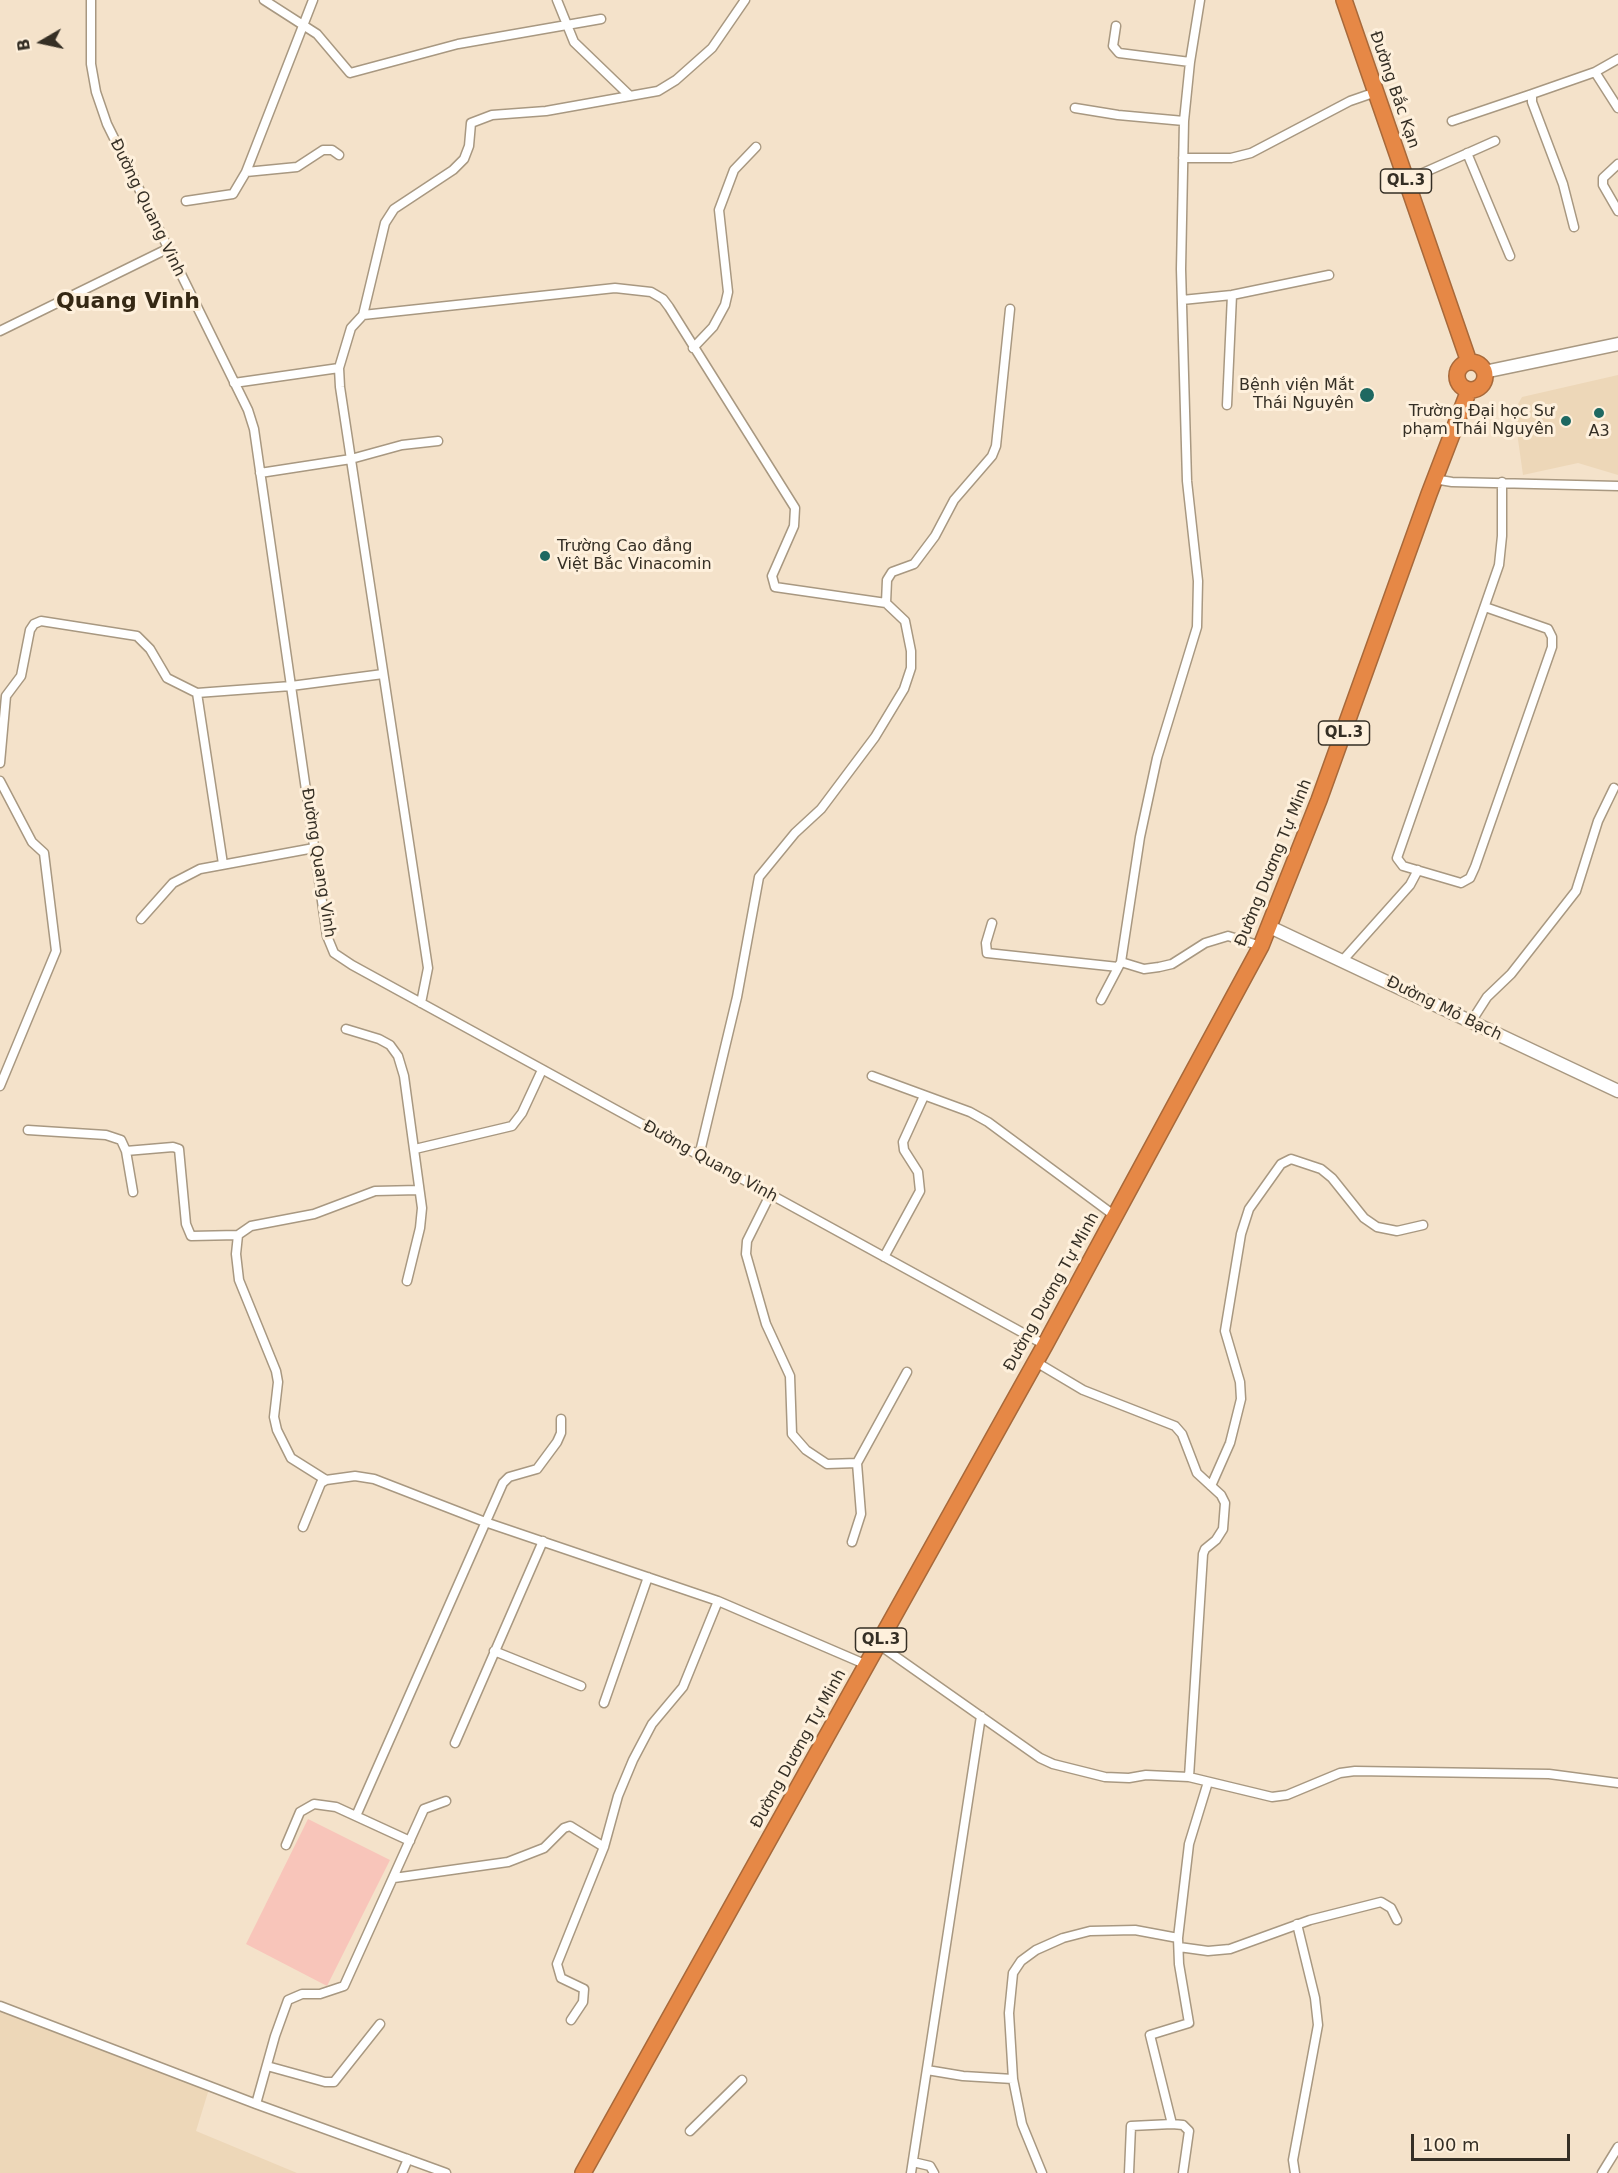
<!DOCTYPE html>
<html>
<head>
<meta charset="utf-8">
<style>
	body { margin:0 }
	#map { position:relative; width:1618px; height:2173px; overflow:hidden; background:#f4e2ca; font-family:"DejaVu Sans",sans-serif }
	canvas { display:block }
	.north { position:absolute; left:12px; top:12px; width:60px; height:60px; -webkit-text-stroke:4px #fef0dc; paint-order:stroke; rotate:261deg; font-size:16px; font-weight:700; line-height:24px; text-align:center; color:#352f25 }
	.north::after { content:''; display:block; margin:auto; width:21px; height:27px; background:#352f25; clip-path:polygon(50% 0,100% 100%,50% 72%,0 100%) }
	.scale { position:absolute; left:1411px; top:2134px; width:159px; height:27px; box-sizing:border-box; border:3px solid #352f25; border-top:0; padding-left:8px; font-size:18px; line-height:21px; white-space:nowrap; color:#352f25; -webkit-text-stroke:4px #fef0dc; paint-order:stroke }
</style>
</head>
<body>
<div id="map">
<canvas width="1618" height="2173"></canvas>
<div class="north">B</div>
<div class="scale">100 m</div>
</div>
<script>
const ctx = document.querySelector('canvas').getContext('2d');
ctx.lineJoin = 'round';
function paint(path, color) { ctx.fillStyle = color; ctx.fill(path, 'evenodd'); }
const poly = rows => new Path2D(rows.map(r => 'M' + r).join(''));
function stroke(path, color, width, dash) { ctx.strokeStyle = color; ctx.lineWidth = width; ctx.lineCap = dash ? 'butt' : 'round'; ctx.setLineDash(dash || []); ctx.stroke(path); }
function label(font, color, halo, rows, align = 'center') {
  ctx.font = font + ' "DejaVu Sans",sans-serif'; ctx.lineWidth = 6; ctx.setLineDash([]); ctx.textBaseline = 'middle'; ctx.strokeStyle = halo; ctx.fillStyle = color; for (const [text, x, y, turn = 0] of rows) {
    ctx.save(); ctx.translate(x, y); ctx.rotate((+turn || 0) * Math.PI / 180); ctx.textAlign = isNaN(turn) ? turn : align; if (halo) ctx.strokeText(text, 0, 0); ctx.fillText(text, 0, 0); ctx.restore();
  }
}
paint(poly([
	[1618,375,1618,475,1578,463,1523,475,1514,411,1522,397],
	[0,2007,209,2089,196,2131,297,2173,0,2173]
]), '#edd7b8');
paint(poly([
	[308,1819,390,1860,327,1986,246,1944]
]), '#f8c5ba');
const street = poly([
	[91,0,91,64,96,92,107,124,248,410,254,429,327,936,334,953,352,965,1045,1345],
	[264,0,317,34,350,73,458,44,601,19],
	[557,0,574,42,629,95],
	[1116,26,1113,46,1119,53,1190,62],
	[1595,72,1618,108],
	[1075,108,1118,115,1184,121],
	[1452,121,1532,94],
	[1467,153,1510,256],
	[1183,158,1231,158,1251,153,1350,101,1376,92],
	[1618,164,1603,178,1603,185,1618,211],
	[246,172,313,0],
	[1405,181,1495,141],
	[186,201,233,194,246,172,297,167,323,150,332,150,339,155],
	[1574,227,1563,184,1532,102,1532,94,1595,72,1618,59],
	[1182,300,1232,295,1329,275],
	[363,315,385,223,394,209,453,170,464,159,469,146,471,123,492,115,546,111,658,91,676,80,712,48,745,0],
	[0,331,167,249],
	[693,348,713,327,725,305,728,292,719,210,734,170,756,147],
	[234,383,339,368],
	[1227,405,1232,295],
	[260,473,351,459,402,445,438,441],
	[1434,479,1452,482,1618,486],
	[886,603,887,580,892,572,914,564,935,536,954,500,992,456,996,446,1010,309],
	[1485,607,1548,629,1552,637,1552,647,1475,867,1470,878,1461,883,1403,866,1397,858,1499,565,1502,536,1502,482],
	[197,693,223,864],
	[0,763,6,696,21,676,30,630,34,624,41,621,137,636,150,649,167,678,197,693,291,686,383,674],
	[0,781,32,842,44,853,56,951,0,1086],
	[141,919,173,883,200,869,314,848],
	[992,923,986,943,987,953,1118,967],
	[1343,960,1410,885,1418,870],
	[1121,962,1144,969,1159,967,1172,964,1205,943,1228,936,1261,946],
	[1101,1000,1121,962,1140,837,1157,758,1197,627,1198,581,1187,481,1181,269,1184,121,1190,62,1200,0],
	[421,1003,428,968,340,387,339,368,351,328,363,315,615,288,651,292,663,299,669,307,795,508,794,526,772,576,775,587,886,603,905,621,911,651,911,668,904,689,875,737,821,809,795,833,759,877,737,997,699,1156],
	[1471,1022,1487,997,1511,974,1576,891,1598,821,1614,788],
	[346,1029,379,1039,390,1045,398,1056,404,1076,422,1208,420,1228,407,1281],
	[872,1076,970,1112,988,1122,1115,1216],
	[28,1130,106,1135,121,1140,126,1151,133,1192],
	[415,1149,512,1126,522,1113,542,1070],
	[126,1151,173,1147,179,1149,186,1224,191,1236,238,1235],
	[770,1195,747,1241,746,1254,766,1324,790,1376,792,1434,806,1450,827,1464,857,1463],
	[884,1257,920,1191,918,1172,904,1150,903,1142,924,1096],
	[1036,1362,1083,1390,1175,1426,1182,1434,1197,1473,1221,1495,1225,1503,1223,1529,1216,1540,1205,1549,1203,1554,1189,1777],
	[326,1480,291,1458,277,1430,274,1417,278,1382,276,1371,239,1280,236,1254,238,1235,251,1226,314,1214,375,1191,419,1190],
	[1211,1486,1230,1443,1241,1399,1240,1382,1225,1331,1241,1234,1249,1209,1281,1164,1291,1159,1321,1169,1332,1178,1364,1218,1377,1227,1397,1231,1423,1225],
	[303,1527,321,1483,326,1480,355,1476,374,1479,485,1522,718,1601,867,1665],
	[852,1542,861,1514,857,1463,907,1372],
	[878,1644,1040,1758,1053,1764,1105,1777,1129,1778,1146,1775,1189,1777,1272,1797,1287,1795,1340,1773,1355,1771,1549,1774,1618,1783],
	[494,1651,581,1686],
	[604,1703,648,1577],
	[455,1743,543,1541],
	[356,1816,503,1483,509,1477,537,1469,557,1442,561,1433,561,1419],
	[286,1845,300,1812,314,1804,336,1807,410,1841],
	[394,1878,508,1862,544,1848,564,1828,570,1826,604,1847],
	[1179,1947,1208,1951,1230,1949,1310,1920,1381,1902,1391,1908,1397,1920],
	[0,2006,256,2104,446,2173],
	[571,2020,583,2002,584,1989,561,1978,557,1964,604,1847,618,1796,633,1760,652,1724,683,1687,718,1601],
	[267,2066,325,2082,334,2082,380,2024],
	[927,2070,963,2076,1013,2079],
	[256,2104,275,2036,288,2000,302,1994,320,1994,344,1986,424,1809,446,1801],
	[1172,2124,1183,2125,1189,2131,1183,2173],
	[690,2131,742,2080],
	[913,2162,930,2166,934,2173],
	[402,2173,408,2159],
	[911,2173,981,1716],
	[1042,2173,1022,2124,1013,2079,1009,2013,1013,1973,1021,1961,1036,1950,1063,1938,1090,1931,1135,1930,1178,1938],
	[1129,2173,1131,2126,1172,2124,1150,2035,1189,2023,1179,1964,1178,1938,1189,1844,1208,1782],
	[1295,2173,1293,2160,1318,2025,1315,1998,1297,1924],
	[1602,2173,1618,2147]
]);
const secondary = poly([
	[1484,372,1618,344],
	[1270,927,1618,1091]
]);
const highway = poly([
	[1344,0,1469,362],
	'1457 376a14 14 0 1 1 28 0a14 14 0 1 1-28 0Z',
	[583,2173,1045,1345,1261,946,1319,800,1429,494,1469,390]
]);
stroke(street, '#a89881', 11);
stroke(secondary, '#a89881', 15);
stroke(highway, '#a8693a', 18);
stroke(street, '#fff', 8);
stroke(secondary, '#fff', 12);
stroke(highway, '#e68846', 15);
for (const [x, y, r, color] of [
	[1367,395,8,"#1e6861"],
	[1599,413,6,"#1e6861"],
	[1566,421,6,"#1e6861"],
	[545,556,6,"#1e6861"]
]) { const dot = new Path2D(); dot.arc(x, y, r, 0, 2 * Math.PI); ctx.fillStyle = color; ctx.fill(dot); stroke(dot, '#fef0dc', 2); }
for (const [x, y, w] of [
	[1406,181,51],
	[1344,733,51],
	[881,1640,51]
]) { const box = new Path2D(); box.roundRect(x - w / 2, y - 12, w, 24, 4.5); ctx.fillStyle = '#fef0dc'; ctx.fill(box); stroke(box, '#352f25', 1.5); }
label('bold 15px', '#352f25', null, [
	["QL.3",1406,181],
	["QL.3",1344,733],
	["QL.3",881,1640]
]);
label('16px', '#352f25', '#fef0dc', [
	["Đường Bắc Kạn",1394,90,71],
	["Đường Quang Vinh",147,208,64],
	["Đường Quang Vinh",318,863,81],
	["Đường Dương Tự Minh",1274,863,-68],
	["Đường Mỏ Bạch",1444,1009,26],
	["Đường Quang Vinh",710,1162,29],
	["Đường Dương Tự Minh",1052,1292,-61],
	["Đường Dương Tự Minh",799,1749,-61]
]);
label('16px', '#352f25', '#fef0dc', [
	["Bệnh viện Mắt",1354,386],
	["Thái Nguyên",1354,404],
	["Trường Đại học Sư",1554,412],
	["phạm Thái Nguyên",1554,430],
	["A3",1599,432,"center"],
	["Trường Cao đẳng",557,547,"left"],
	["Việt Bắc Vinacomin",557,565,"left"]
], 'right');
label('bold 22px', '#352814', '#fef0dc', [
	["Quang Vinh",128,302]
]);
</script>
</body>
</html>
